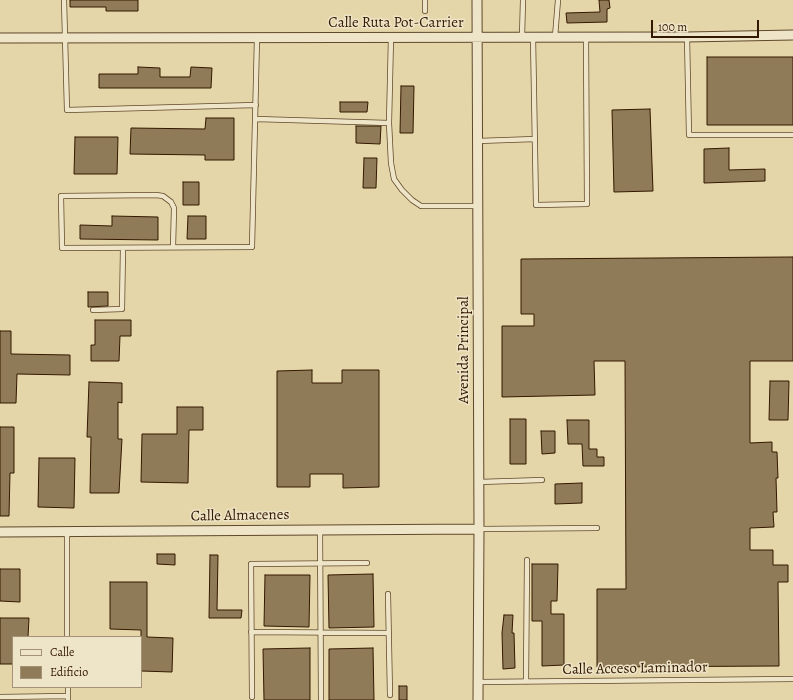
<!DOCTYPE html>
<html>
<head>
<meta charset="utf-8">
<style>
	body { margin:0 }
	#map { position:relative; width:793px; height:700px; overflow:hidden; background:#e5d6a9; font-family:Alegreya,serif }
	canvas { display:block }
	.legend { position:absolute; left:12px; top:636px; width:130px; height:52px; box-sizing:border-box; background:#eee4c7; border:1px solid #a39277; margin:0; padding:5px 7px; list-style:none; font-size:12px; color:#331800 }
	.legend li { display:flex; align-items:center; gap:8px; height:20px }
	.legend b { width:20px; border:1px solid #a39277 }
	.scale { position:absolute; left:651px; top:20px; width:108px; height:18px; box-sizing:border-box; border:2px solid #331800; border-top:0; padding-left:5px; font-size:12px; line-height:14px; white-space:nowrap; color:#331800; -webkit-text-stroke:3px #eee4c7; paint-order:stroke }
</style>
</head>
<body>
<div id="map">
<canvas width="793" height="700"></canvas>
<ul class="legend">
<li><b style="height:5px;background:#eee4c7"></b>Calle</li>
<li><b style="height:11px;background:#907b58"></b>Edificio</li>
</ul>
<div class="scale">100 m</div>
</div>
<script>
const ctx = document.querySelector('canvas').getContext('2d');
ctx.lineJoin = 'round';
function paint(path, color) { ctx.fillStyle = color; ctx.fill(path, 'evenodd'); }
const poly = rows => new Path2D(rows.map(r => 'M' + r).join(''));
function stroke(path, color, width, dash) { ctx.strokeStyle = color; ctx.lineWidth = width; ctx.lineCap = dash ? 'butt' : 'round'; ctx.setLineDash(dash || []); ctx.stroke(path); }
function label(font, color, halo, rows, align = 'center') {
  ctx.font = font + ' Alegreya,serif'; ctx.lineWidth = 3; ctx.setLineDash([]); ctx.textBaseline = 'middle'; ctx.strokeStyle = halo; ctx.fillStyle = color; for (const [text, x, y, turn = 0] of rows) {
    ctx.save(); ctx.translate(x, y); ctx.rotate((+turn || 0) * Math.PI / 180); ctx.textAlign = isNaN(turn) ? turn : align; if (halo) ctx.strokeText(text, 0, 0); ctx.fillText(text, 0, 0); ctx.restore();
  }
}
const building = poly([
	[70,0,138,0,138,11,106,11,106,7,70,7,70,0],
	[599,0,609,0,610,8,607,9,607,22,567,23,566,13,600,12,599,0],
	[707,57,793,57,793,125,707,125,707,57],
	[138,67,160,68,160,77,190,77,191,67,212,68,211,88,99,88,99,74,138,74,138,67],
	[401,86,414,86,413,133,400,133,401,86],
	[340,102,368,102,367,112,340,112,340,102],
	[650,109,653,191,614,192,612,110,650,109],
	[206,118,234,118,234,160,205,160,205,155,130,154,131,128,205,129,206,118],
	[356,126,381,126,380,144,356,143,356,126],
	[75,137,118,137,117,174,74,174,75,137],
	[729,148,729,170,765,169,765,181,704,183,704,149,729,148],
	[364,158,377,158,376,188,363,188,364,158],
	[183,182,199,182,199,205,183,205,183,182],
	[112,216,158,217,158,240,80,239,80,225,112,226,112,216],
	[188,216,206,216,206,239,187,239,188,216],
	[793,257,793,361,750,361,750,443,772,442,772,452,777,452,778,478,776,478,777,512,773,512,774,527,750,528,750,550,773,550,773,565,788,565,788,582,778,582,779,666,597,667,597,589,626,589,625,361,594,361,595,395,502,397,502,326,534,326,534,314,521,314,521,259,793,257],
	[88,292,108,292,108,306,88,307,88,292],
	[95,320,131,320,131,336,120,336,119,361,91,361,91,345,95,345,95,320],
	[0,331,11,331,11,354,70,355,70,375,17,374,16,403,0,403,0,331],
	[312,370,312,383,342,383,342,370,379,370,379,487,343,488,343,474,310,474,310,487,277,487,277,371,312,370],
	[770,381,789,381,788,420,769,420,770,381],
	[89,382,122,383,122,403,118,402,118,439,122,439,119,493,90,493,91,437,87,437,89,382],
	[177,407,203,407,203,430,189,430,188,483,141,482,142,434,177,434,177,407],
	[510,419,526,419,526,464,510,464,510,419],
	[567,420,589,420,589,449,597,449,597,457,604,457,604,466,583,466,582,444,568,444,567,420],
	[0,427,14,427,14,473,10,473,9,516,0,516,0,427],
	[541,431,555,431,555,453,542,454,541,431],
	[39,458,75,458,74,508,38,507,39,458],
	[582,483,582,503,555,504,555,484,582,483],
	[157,554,175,554,175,565,157,564,157,554],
	[210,555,218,555,217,610,242,610,241,618,209,618,210,555],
	[532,564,558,564,557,601,551,601,551,614,564,614,564,665,542,666,542,621,532,621,532,564],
	[0,569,20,569,20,602,0,601,0,569],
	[373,574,374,627,329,628,328,575,373,574],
	[265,575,310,575,309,627,264,626,265,575],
	[110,582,147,582,147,637,173,638,172,672,141,671,141,630,110,629,110,582],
	[504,615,513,615,512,633,514,633,515,668,503,669,502,633,504,615],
	[0,618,29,618,28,637,13,637,13,664,0,664,0,618],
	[310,648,310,700,264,700,263,649,310,648],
	[373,648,374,700,329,700,329,649,373,648],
	[399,686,407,686,407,700,399,700,399,686]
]);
paint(building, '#907b58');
stroke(building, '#331800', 1);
const service = poly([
	[64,0,67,110,256,105],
	[425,11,425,0],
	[391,37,389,123,391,163,394,179,402,190,412,200,421,206,478,206],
	[522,37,523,0],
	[533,37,536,205,587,204,586,37],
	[555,37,558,0],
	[687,37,689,135,793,135],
	[256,119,389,123],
	[478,141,535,139],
	[173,247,174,208,171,202,163,196,156,195,61,196,62,248,252,247,257,38],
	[93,310,122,309,123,248],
	[479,482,542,480],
	[479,529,597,528],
	[320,530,321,699],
	[67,532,67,637],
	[388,594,390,695],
	[251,632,388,633],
	[478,682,793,679],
	[526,682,527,560],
	[68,687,68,700],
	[0,697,68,696],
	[252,697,251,564,367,563]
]);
const minor = poly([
	[477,0,479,529,478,700],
	[0,38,687,37,793,35],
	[0,532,479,529]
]);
stroke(service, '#60482a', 6);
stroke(minor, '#60482a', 11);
stroke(service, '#eee4c7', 4.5);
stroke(minor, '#eee4c7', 9);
label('15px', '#331800', '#eee4c7', [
	["Calle Ruta Pot-Carrier",396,23],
	["Avenida Principal",464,350,-90],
	["Calle Almacenes",240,516,-1],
	["Calle Acceso Laminador",635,669,-1]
]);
</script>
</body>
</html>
